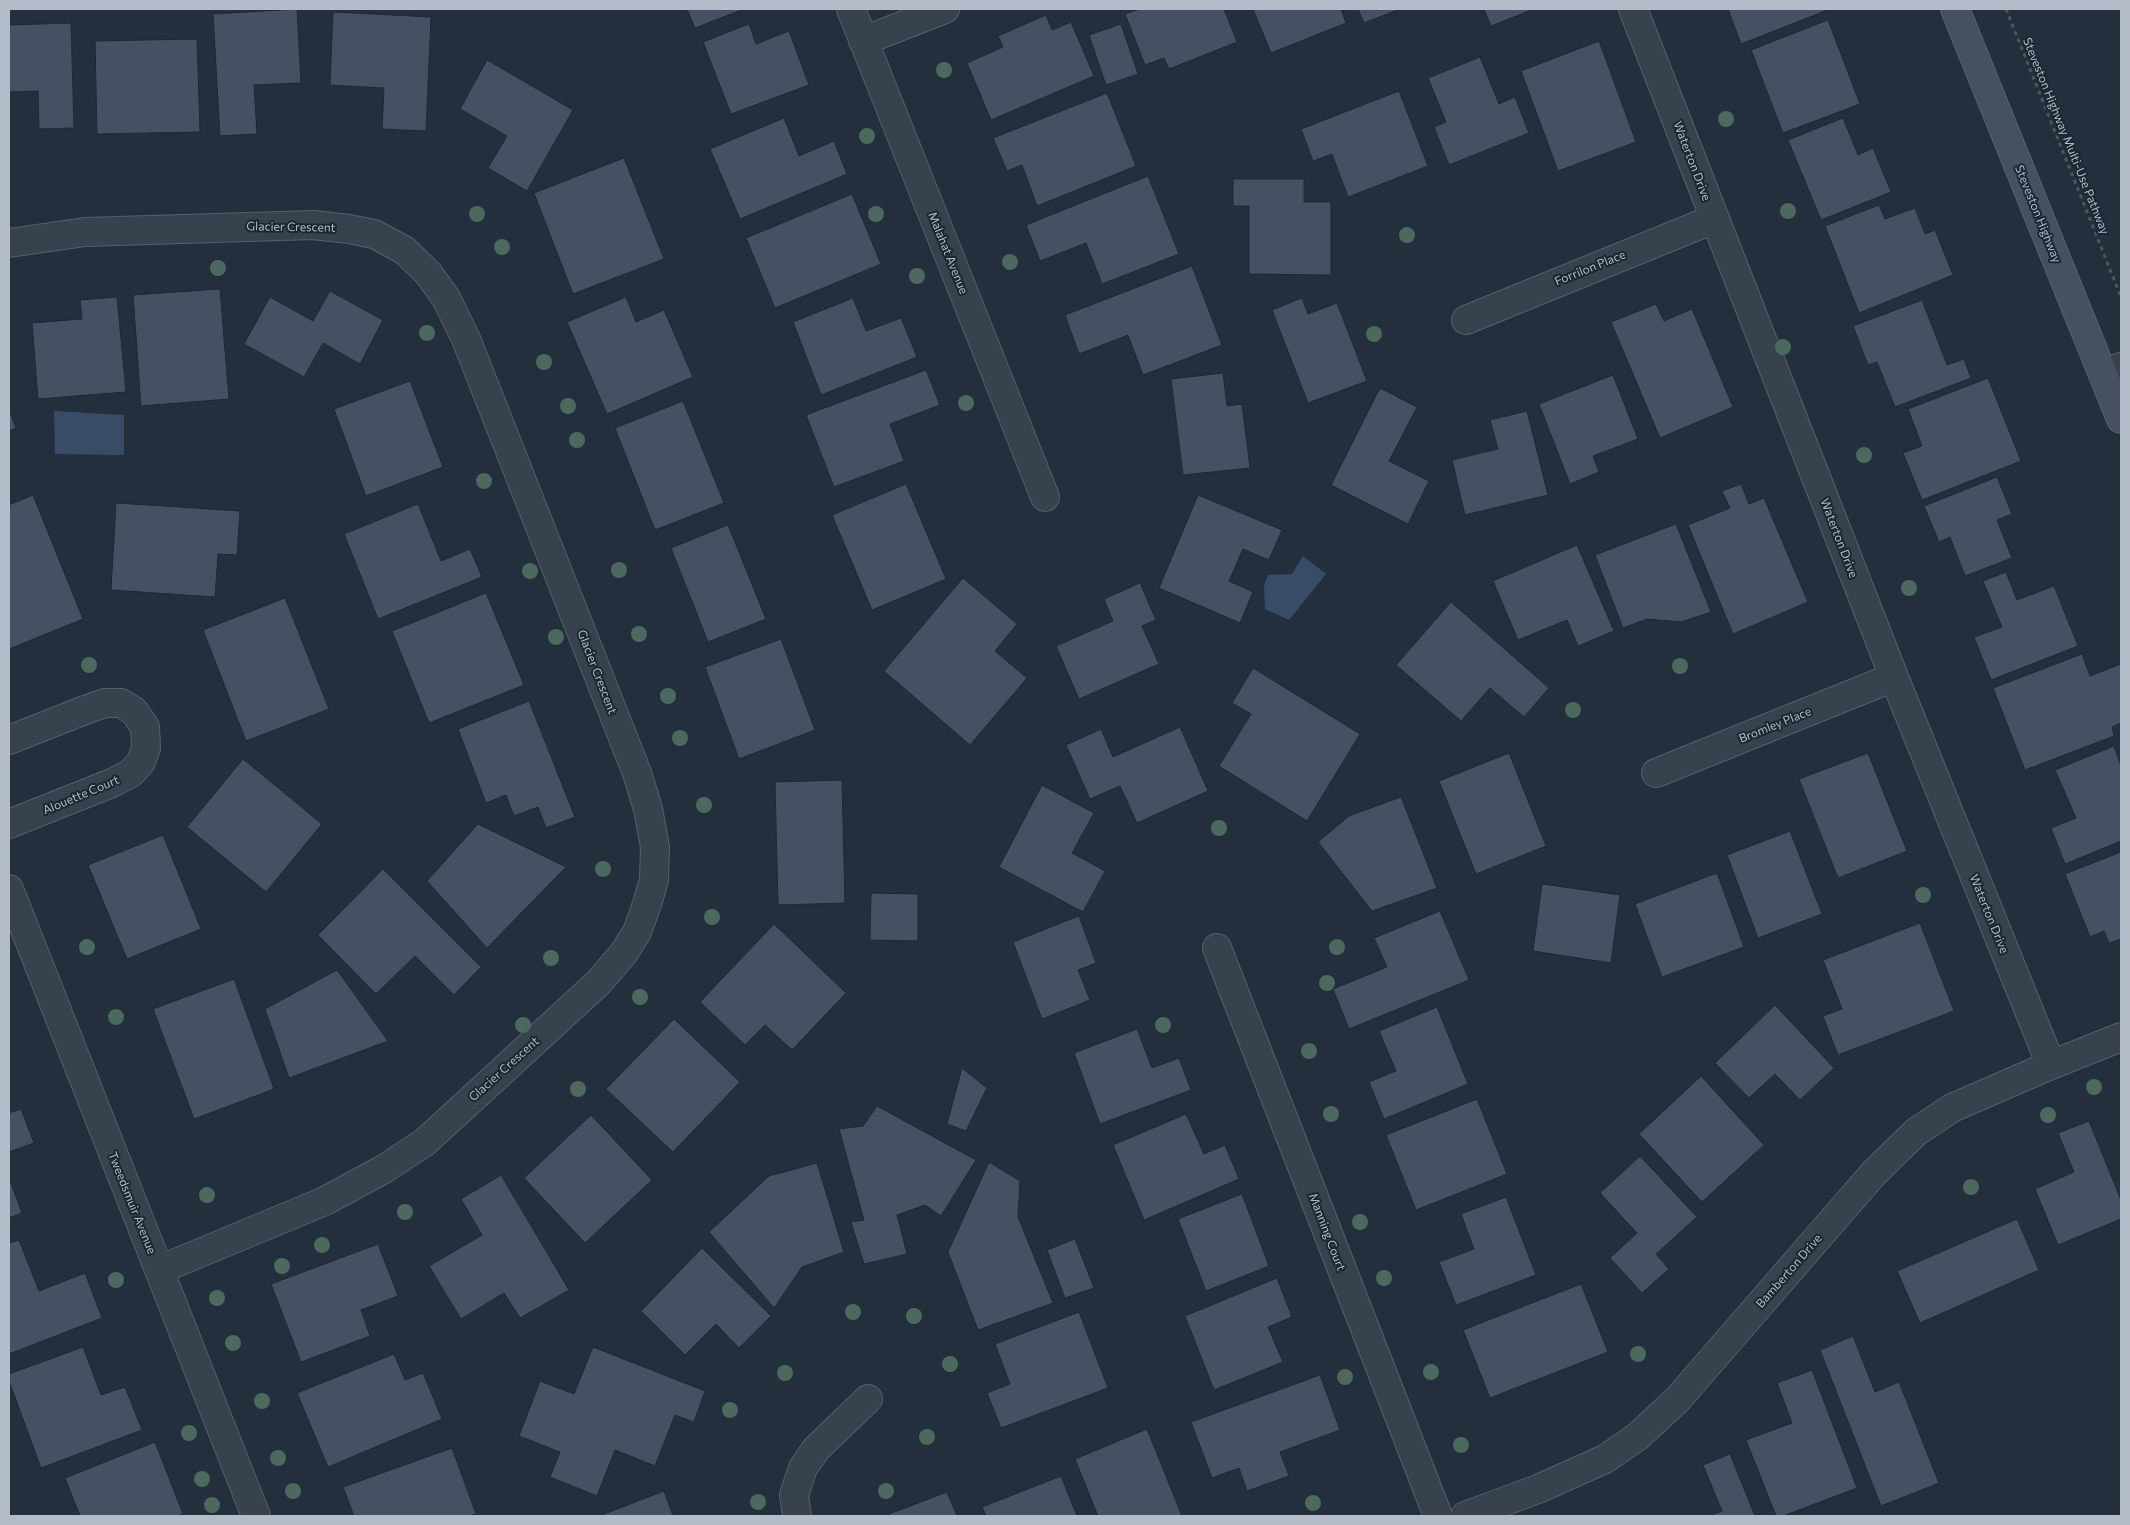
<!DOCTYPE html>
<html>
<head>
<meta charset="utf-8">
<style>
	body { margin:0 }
	#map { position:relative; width:2130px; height:1525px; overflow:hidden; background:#242f3e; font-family:Commissioner,sans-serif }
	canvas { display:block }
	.frame { position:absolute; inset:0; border:10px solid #b4bcc9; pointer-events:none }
</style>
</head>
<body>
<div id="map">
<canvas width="2130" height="1525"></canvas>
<div class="frame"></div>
</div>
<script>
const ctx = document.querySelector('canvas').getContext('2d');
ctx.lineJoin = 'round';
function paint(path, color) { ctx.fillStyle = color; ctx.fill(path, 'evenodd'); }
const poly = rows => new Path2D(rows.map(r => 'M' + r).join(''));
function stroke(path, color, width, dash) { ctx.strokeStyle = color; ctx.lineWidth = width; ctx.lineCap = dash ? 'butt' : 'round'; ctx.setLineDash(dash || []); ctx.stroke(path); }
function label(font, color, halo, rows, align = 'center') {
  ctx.font = font + ' Commissioner,sans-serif'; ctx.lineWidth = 4; ctx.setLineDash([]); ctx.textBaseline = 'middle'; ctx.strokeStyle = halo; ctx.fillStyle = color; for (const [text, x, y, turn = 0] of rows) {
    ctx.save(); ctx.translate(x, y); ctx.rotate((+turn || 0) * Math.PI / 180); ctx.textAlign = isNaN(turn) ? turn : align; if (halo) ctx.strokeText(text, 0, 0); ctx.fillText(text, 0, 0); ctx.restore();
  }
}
paint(poly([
	[54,411,124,415,124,455,55,454],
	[1303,556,1326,574,1289,620,1265,609,1264,585,1268,575,1292,574]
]), '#394c67');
const building = poly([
	[297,9,301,83,254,85,257,134,220,136,213,14,297,9],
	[687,9,744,9,695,28,687,9],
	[1140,9,1224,9,1237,42,1169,69,1164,58,1145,65,1125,14,1140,9],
	[1253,9,1341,9,1346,23,1271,53,1253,9],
	[1358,9,1400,9,1364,23,1358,9],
	[1484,9,1534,9,1491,26,1484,9],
	[1728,9,1824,9,1825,11,1741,44,1728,9],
	[333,12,431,17,426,131,382,129,384,88,330,85,333,12],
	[1046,15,1052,30,1071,22,1094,76,991,120,967,63,1003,47,998,36,1046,15],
	[1828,20,1860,104,1783,133,1751,50,1828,20],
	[71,23,74,128,39,129,38,91,9,92,9,25,71,23],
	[749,24,756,44,789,31,809,85,731,114,703,42,749,24],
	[1121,24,1138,74,1106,85,1089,35,1121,24],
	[197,39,200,132,97,134,95,41,197,39],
	[1599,41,1636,142,1558,171,1521,71,1599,41],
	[1480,57,1499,104,1515,97,1529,133,1449,165,1434,127,1446,122,1428,78,1480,57],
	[487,60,573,110,527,191,488,168,507,136,460,109,487,60],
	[1399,91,1428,166,1348,197,1332,154,1313,161,1301,129,1399,91],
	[1107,93,1136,166,1037,206,1022,165,1007,171,993,138,1107,93],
	[784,118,799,156,834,141,847,174,740,219,710,149,784,118],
	[1843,118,1858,155,1873,148,1891,192,1821,220,1788,140,1843,118],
	[624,158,664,259,573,294,534,193,624,158],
	[1148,176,1179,254,1102,284,1086,243,1040,261,1026,225,1148,176],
	[1233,179,1304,179,1304,202,1331,202,1331,275,1249,274,1249,206,1233,206,1233,179],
	[852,194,881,264,775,308,746,238,852,194],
	[1879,205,1885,219,1915,208,1925,234,1935,230,1953,275,1859,313,1825,226,1879,205],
	[1192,266,1222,345,1143,375,1128,335,1079,354,1065,315,1192,266],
	[220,289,229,399,141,406,133,295,220,289],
	[330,291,383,320,360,364,323,343,304,377,244,344,270,297,313,321,330,291],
	[117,297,126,392,38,399,32,323,82,319,80,300,117,297],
	[626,297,636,322,664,310,693,377,607,414,567,322,626,297],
	[853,298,866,331,901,318,917,357,821,395,793,322,853,298],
	[1302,298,1308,314,1337,303,1367,381,1308,403,1272,310,1302,298],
	[1922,300,1947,365,1964,359,1971,378,1895,407,1877,362,1868,365,1853,326,1922,300],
	[1656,304,1664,321,1692,309,1733,407,1660,438,1611,322,1656,304],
	[926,370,940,405,890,424,904,461,834,487,806,415,926,370],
	[1223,373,1227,406,1242,404,1250,468,1183,475,1171,379,1223,373],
	[1613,375,1638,439,1593,456,1599,472,1570,484,1539,404,1613,375],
	[1988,378,2021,461,1922,500,1903,453,1922,446,1908,409,1988,378],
	[410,381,443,467,366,496,334,409,410,381],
	[1380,388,1417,407,1389,461,1429,481,1408,524,1331,485,1380,388],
	[683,401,724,503,655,530,615,428,683,401],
	[9,409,16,428,9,431,9,409],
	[1527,411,1548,495,1465,515,1452,460,1498,449,1490,420,1527,411],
	[1997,477,2012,514,1997,520,2012,558,1965,576,1950,537,1939,542,1924,506,1997,477],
	[906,484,946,579,872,610,832,515,906,484],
	[1741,484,1749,504,1764,498,1808,602,1733,634,1688,525,1730,508,1722,491,1741,484],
	[33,495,83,619,9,649,9,505,33,495],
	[1198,495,1282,530,1269,560,1243,549,1229,581,1253,592,1240,623,1159,588,1198,495],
	[116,503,240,511,237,555,218,554,215,597,111,590,116,503],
	[418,504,441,561,470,549,482,577,378,619,344,534,418,504],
	[1676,524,1711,612,1681,622,1647,619,1623,628,1595,555,1676,524],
	[728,525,766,619,708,642,671,548,728,525],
	[1577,545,1614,631,1578,646,1567,620,1518,640,1493,581,1577,545],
	[2006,572,2017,600,2054,586,2078,646,1991,680,1974,637,2002,627,1983,581,2006,572],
	[963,578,1017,624,995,651,1027,678,970,745,884,671,963,578],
	[1140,583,1156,620,1142,626,1159,664,1079,699,1056,646,1113,621,1104,599,1140,583],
	[486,593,524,685,429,723,392,631,486,593],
	[285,598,329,709,246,741,203,630,285,598],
	[1451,602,1549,688,1524,717,1490,688,1461,721,1396,665,1451,602],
	[781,639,815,730,739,759,705,667,781,639],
	[2082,654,2090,676,2121,664,2121,723,2112,727,2114,736,2025,770,1993,688,2082,654],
	[1253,668,1360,734,1307,821,1219,766,1251,714,1232,703,1253,668],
	[529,701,575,817,546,828,538,807,514,816,506,795,486,803,458,729,529,701],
	[1180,727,1208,791,1137,823,1120,786,1090,799,1066,745,1101,729,1113,757,1180,727],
	[2114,746,2121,766,2121,841,2065,864,2051,828,2076,818,2055,770,2114,746],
	[1509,753,1546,846,1476,874,1439,781,1509,753],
	[1868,753,1907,851,1838,878,1799,779,1868,753],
	[243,759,322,824,266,892,187,827,243,759],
	[842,780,845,903,778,905,775,782,842,780],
	[1042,785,1094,813,1072,853,1105,871,1083,912,999,867,1042,785],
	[1401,797,1437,888,1372,911,1318,842,1349,816,1401,797],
	[478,824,566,867,487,948,427,881,478,824],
	[1790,831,1822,914,1758,938,1727,855,1790,831],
	[163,835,201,929,127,959,88,865,163,835],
	[2121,852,2121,939,2109,943,2104,931,2090,937,2065,874,2121,852],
	[383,869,481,967,454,995,415,956,376,994,318,935,383,869],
	[1717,873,1744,947,1662,977,1635,904,1717,873],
	[1542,884,1620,895,1611,963,1533,951,1542,884],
	[871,893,918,894,918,941,870,940,871,893],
	[1440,911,1469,980,1349,1029,1333,989,1387,967,1374,938,1440,911],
	[1079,916,1096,963,1078,970,1090,1000,1042,1019,1013,942,1079,916],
	[1920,923,1954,1011,1838,1055,1823,1016,1842,1009,1823,960,1920,923],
	[774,924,846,993,792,1050,765,1025,745,1045,700,1002,774,924],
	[337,970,388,1041,289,1078,265,1009,337,970],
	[234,979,274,1089,194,1119,153,1009,234,979],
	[1775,1005,1834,1068,1800,1100,1775,1074,1749,1098,1715,1063,1775,1005],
	[1437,1007,1468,1084,1384,1119,1369,1082,1396,1071,1379,1031,1437,1007],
	[674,1019,740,1082,673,1152,606,1089,674,1019],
	[1137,1029,1152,1068,1179,1058,1191,1090,1100,1124,1074,1053,1137,1029],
	[962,1068,987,1088,966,1131,947,1124,962,1068],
	[1701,1076,1764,1145,1702,1202,1639,1134,1701,1076],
	[1477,1099,1507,1174,1416,1210,1386,1135,1477,1099],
	[877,1106,976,1160,941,1216,925,1205,897,1215,907,1254,864,1264,851,1222,864,1220,839,1129,863,1126,877,1106],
	[21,1109,34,1143,9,1152,9,1113,21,1109],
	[1186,1114,1204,1154,1225,1145,1239,1179,1144,1220,1113,1145,1186,1114],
	[591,1115,652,1180,585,1243,524,1178,591,1115],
	[2089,1121,2121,1200,2121,1219,2058,1245,2035,1189,2074,1172,2058,1133,2089,1121],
	[1640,1156,1697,1217,1656,1254,1669,1269,1642,1293,1610,1258,1637,1233,1600,1193,1640,1156],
	[989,1162,1020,1181,1018,1217,1053,1303,978,1330,948,1252,989,1162],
	[817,1163,844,1252,802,1267,774,1308,709,1232,769,1176,817,1163],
	[501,1175,569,1290,520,1318,504,1293,461,1319,429,1266,482,1235,461,1199,501,1175],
	[9,1178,22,1213,9,1218,9,1178],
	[1242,1194,1269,1266,1206,1291,1178,1219,1242,1194],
	[1506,1197,1536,1275,1456,1305,1439,1262,1474,1249,1461,1214,1506,1197],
	[2017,1219,2039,1270,1920,1323,1897,1271,2017,1219],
	[1075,1239,1094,1288,1065,1298,1047,1250,1075,1239],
	[19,1240,39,1291,85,1273,102,1318,9,1354,9,1243,19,1240],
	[378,1244,398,1296,361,1310,370,1336,301,1362,271,1284,378,1244],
	[702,1248,771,1316,739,1348,716,1324,685,1355,641,1311,702,1248],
	[1277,1278,1292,1317,1268,1327,1283,1362,1214,1390,1185,1316,1277,1278],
	[1581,1284,1608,1352,1490,1398,1463,1330,1581,1284],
	[1079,1312,1108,1388,1001,1428,987,1393,1010,1384,995,1344,1079,1312],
	[1853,1336,1875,1392,1899,1382,1939,1483,1881,1506,1820,1350,1853,1336],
	[83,1347,101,1395,125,1387,142,1430,41,1468,9,1381,9,1374,83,1347],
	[593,1347,705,1391,694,1422,675,1415,655,1466,615,1450,597,1496,550,1477,560,1452,519,1436,540,1381,574,1394,593,1347],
	[394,1354,405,1380,423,1373,442,1419,328,1467,297,1393,394,1354],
	[1812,1370,1857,1488,1783,1516,1776,1516,1746,1440,1792,1423,1777,1383,1812,1370],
	[1320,1375,1340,1430,1280,1452,1289,1476,1247,1491,1239,1468,1212,1478,1191,1422,1320,1375],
	[1147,1429,1182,1516,1098,1516,1075,1459,1147,1429],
	[155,1442,183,1514,178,1516,80,1516,65,1478,155,1442],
	[452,1448,476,1514,469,1516,354,1516,343,1487,452,1448],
	[1730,1454,1755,1516,1709,1516,1722,1511,1703,1465,1730,1454],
	[1061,1476,1077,1516,986,1516,982,1507,1061,1476],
	[664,1491,673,1516,599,1516,664,1491],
	[947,1492,957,1516,884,1516,947,1492]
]);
paint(building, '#455162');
stroke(building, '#1f2835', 1);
const minor = poly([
	[851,9,1045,497],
	[1633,9,1894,677,2051,1065],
	[863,41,945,9],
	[9,243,85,232,313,225,349,229,374,234,404,250,428,273,446,298,466,339,637,773,648,809,655,847,654,880,647,904,637,932,623,954,598,983,425,1142,384,1169,325,1201,159,1270],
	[1466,320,1714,219],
	[2103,374,2121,367],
	[9,740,85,710,105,703,121,703,134,711,145,727,146,748,141,762,131,773,112,783,9,824],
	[1656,773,1894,677],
	[9,889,256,1516],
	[1217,948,1438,1516],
	[797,1516,794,1495,803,1468,816,1449,868,1399],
	[1465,1516,1538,1489,1605,1459,1637,1437,1677,1400,1873,1174,1916,1132,1952,1108,2051,1065,2121,1037]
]);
const secondary = poly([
	[1955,9,2121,419]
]);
stroke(minor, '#565f6c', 30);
stroke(secondary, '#565f6c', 30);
stroke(poly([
	[2006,9,2121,297]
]), '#44595c', 3, [4, 4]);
stroke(minor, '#38414e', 28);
stroke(secondary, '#465061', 28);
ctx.fillStyle = '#4b6a5d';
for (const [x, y] of [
	[944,70],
	[1726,119],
	[867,136],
	[1788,211],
	[477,214],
	[876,214],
	[1407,235],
	[502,247],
	[1010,262],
	[218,268],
	[917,276],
	[427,333],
	[1374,334],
	[1783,347],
	[544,362],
	[966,403],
	[568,406],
	[577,440],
	[1864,455],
	[484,481],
	[619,570],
	[530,571],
	[1909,588],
	[639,634],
	[556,637],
	[89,665],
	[1680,666],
	[668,696],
	[1573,710],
	[680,738],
	[704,805],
	[1219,828],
	[603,869],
	[1923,895],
	[712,917],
	[87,947],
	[1337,947],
	[551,958],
	[1327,983],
	[640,997],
	[116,1017],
	[523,1025],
	[1163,1025],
	[1309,1051],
	[2094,1087],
	[578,1089],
	[1331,1114],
	[2048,1115],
	[1971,1187],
	[207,1195],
	[405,1212],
	[1360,1222],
	[322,1245],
	[282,1266],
	[1384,1278],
	[116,1280],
	[217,1298],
	[853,1312],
	[914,1316],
	[233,1343],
	[1638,1354],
	[950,1364],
	[1431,1372],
	[785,1373],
	[1345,1377],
	[262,1401],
	[730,1410],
	[189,1433],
	[927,1437],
	[1461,1445],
	[278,1458],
	[202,1479],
	[293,1491],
	[886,1491],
	[758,1502],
	[1313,1503],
	[212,1505]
]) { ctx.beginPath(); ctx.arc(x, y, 8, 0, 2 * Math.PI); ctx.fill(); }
label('12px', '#b4bcc9', '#1d2633', [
	["Steveston Highway Multi-Use Pathway",2066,136,68],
	["Waterton Drive",1692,161,69],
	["Steveston Highway",2038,214,68],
	["Glacier Crescent",291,227,1],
	["Malahat Avenue",948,253,68],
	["Forrilon Place",1590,268,-22],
	["Waterton Drive",1839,538,69],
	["Glacier Crescent",597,672,69],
	["Bromley Place",1775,725,-22],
	["Alouette Court",81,795,-23],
	["Waterton Drive",1989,914,68],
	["Glacier Crescent",504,1069,-42],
	["Tweedsmuir Avenue",132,1203,68],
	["Manning Court",1327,1232,69],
	["Bamberton Drive",1789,1271,-49]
]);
</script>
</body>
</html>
